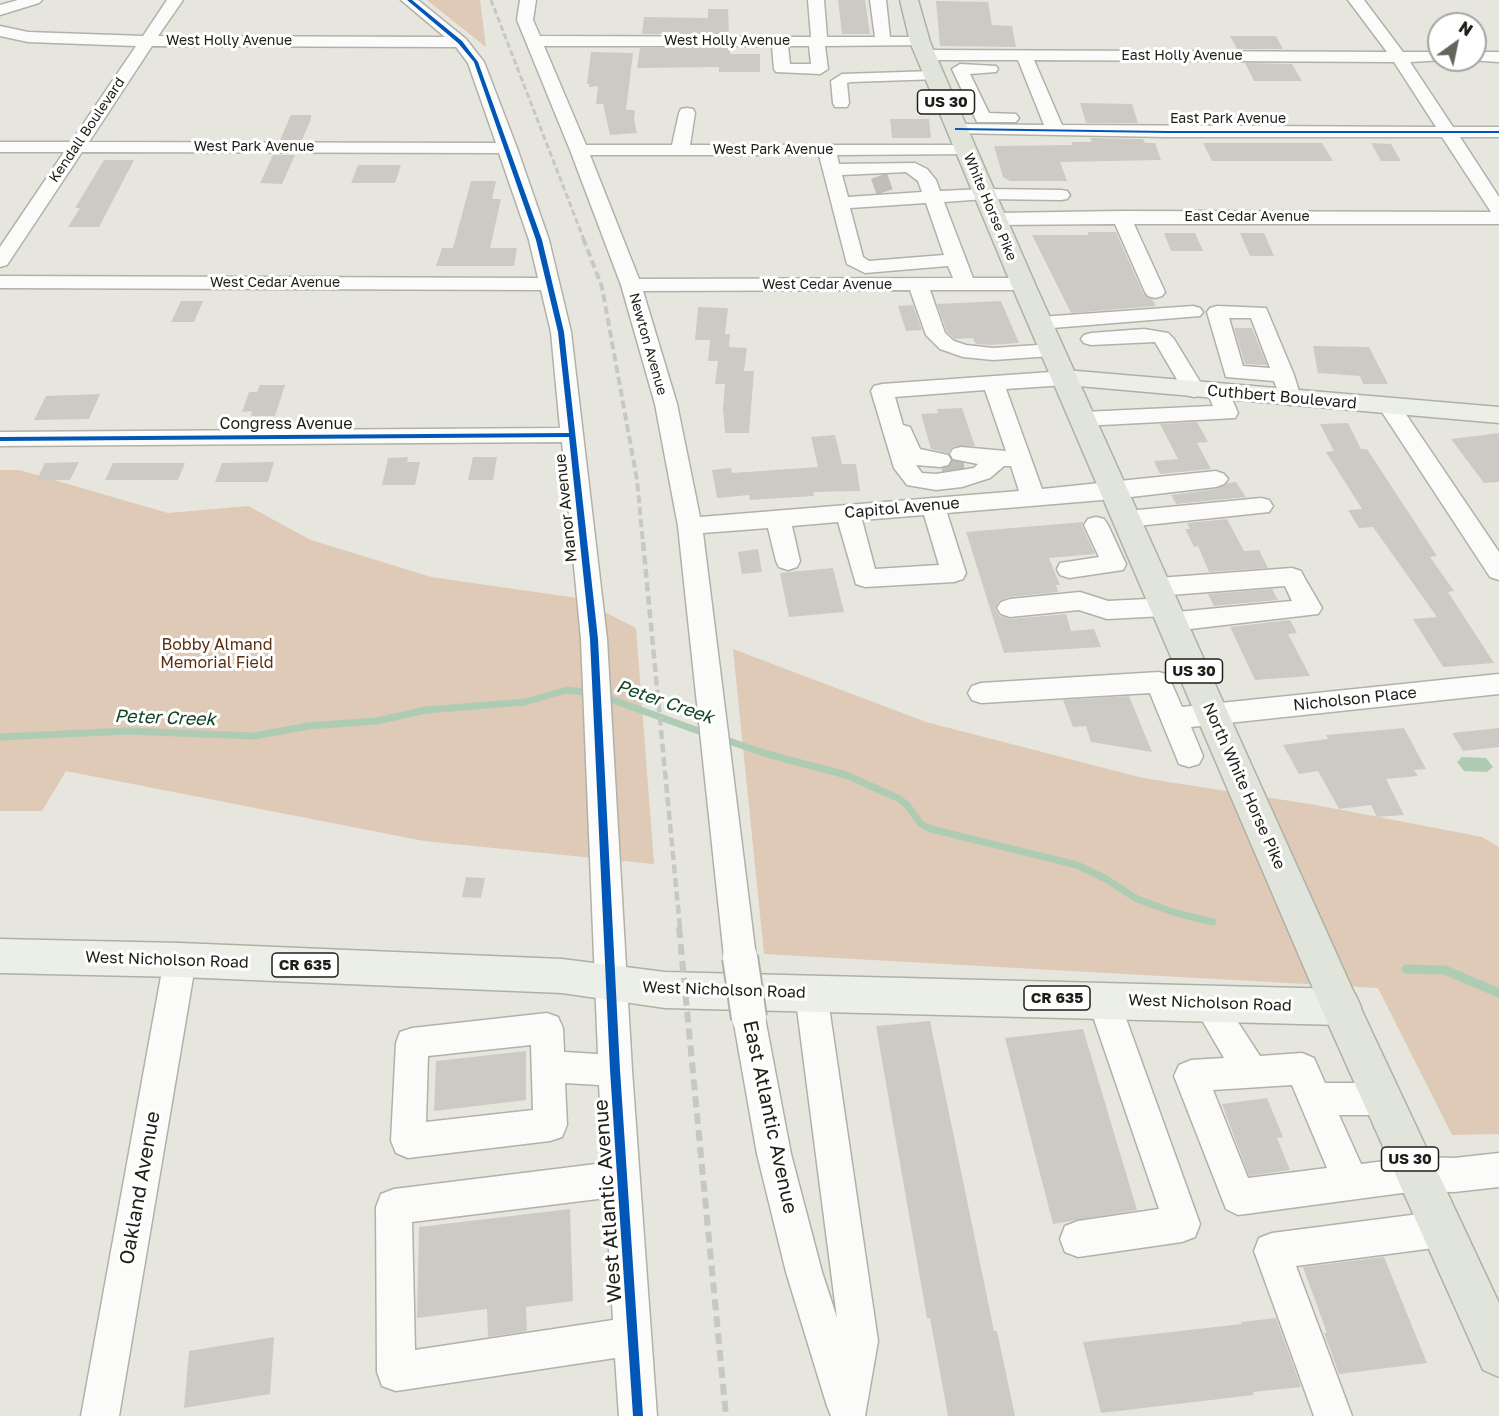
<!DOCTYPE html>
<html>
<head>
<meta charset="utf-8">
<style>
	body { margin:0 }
	#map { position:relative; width:1499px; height:1416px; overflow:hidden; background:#e7e6de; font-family:"Golos Text",sans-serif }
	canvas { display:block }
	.north { position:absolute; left:1427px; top:12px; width:60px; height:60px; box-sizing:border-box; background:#fff; border:2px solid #a5a5a3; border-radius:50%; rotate:33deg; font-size:16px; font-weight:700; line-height:24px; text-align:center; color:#1f1f19 }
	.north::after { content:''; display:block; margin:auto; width:21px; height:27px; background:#65655e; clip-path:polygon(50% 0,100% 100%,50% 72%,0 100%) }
</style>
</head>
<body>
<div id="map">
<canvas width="1499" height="1416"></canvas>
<div class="north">N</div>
</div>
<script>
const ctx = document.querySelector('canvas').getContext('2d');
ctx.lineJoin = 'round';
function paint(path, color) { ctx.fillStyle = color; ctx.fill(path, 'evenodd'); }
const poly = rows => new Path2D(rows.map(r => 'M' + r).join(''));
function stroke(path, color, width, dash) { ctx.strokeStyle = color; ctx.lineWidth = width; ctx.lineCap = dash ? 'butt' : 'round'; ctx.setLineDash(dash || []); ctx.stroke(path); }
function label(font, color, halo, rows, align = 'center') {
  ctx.font = font + ' "Golos Text",sans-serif'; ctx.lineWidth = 6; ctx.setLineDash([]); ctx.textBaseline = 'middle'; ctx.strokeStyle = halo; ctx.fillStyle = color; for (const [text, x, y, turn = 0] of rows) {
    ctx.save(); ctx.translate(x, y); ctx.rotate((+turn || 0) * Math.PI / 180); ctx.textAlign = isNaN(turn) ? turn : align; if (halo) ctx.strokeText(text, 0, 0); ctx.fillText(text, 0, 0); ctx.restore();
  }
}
paint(poly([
	[427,0,480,0,486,47],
	[0,470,19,470,168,513,248,506,311,540,431,577,577,598,636,628,654,864,424,841,66,771,42,811,0,811],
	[733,649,926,722,1143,778,1316,805,1482,837,1499,847,1499,1134,1452,1135,1378,988,764,954]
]), '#dfc9b7');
paint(poly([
	[1462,757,1486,758,1493,767,1487,772,1464,771,1457,762]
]), '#aeccb4');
stroke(poly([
	[602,696,707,734],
	[0,737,127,731,254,736,308,726,377,721,426,710,525,702,567,690,591,693],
	[723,739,767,754,846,775,898,798,907,805,921,824,931,829,1077,865,1106,879,1137,899,1176,913,1213,922]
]), '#aeccb4', 7);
stroke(poly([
	[1406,969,1445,970,1499,993]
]), '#aeccb4', 9);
paint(poly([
	[838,0,865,0,870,34,842,34],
	[936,1,988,2,992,25,1012,26,1016,47,940,46],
	[708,9,728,9,729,34,642,34,644,17,708,18],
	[1230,36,1276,36,1283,49,1237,49],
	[640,48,730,48,730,54,760,54,760,72,719,72,719,67,637,68],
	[591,52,633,53,626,110,635,110,634,120,637,133,610,135,603,104,596,104,598,86,589,87,589,84,587,84],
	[1245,63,1292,64,1302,81,1254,81],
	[1080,103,1132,104,1138,123,1086,123],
	[291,115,311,115,311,119,302,140,280,140],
	[890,119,929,119,931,138,892,138],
	[1090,138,1143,139,1145,143,1155,143,1161,160,1060,162,1067,181,1010,181,1003,177,994,146,1072,145,1072,142,1092,142],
	[1203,143,1322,143,1333,161,1212,161],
	[1371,143,1391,144,1401,161,1381,161],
	[273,155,295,155,282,184,260,183],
	[104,160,134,160,99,227,68,227,80,208,75,208],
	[358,165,401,165,395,183,351,183],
	[471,181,496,181,492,199,501,199,490,248,517,248,514,266,436,266,442,248,453,248],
	[1088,232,1116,232,1143,293,1152,299,1156,306,1071,313,1032,235,1088,235],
	[1164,233,1195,233,1203,251,1171,251],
	[1240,233,1264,233,1274,256,1250,256],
	[181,301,203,301,194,322,171,322],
	[1001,301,1019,343,990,345,976,344,973,338,955,339,947,332,937,304],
	[913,305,922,330,906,331,898,306],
	[698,307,728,308,725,334,730,334,729,347,747,348,744,371,754,371,749,433,725,433,723,409,725,384,715,384,718,361,708,361,710,340,695,340],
	[1234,328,1252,328,1267,365,1245,364],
	[1313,346,1369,347,1388,384,1363,384,1360,376,1318,373],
	[260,385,285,385,275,416,251,416,252,411,242,412,249,392,257,392],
	[100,394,89,419,34,420,46,396],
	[962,408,975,446,952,447,948,453,931,449,921,414,938,413,937,409],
	[1197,422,1208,442,1197,443,1211,469,1160,474,1154,461,1178,459,1160,424],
	[1348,423,1361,449,1367,449,1437,556,1430,557,1454,591,1448,592,1494,663,1443,667,1413,619,1437,617,1373,527,1359,528,1348,510,1362,509,1326,452,1334,451,1320,424],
	[1499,433,1499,482,1484,483,1451,439],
	[835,435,842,464,856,464,860,491,813,492,814,496,750,500,749,495,717,498,712,470,731,468,732,473,818,467,811,437],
	[408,457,407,462,420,462,415,485,382,485,388,458],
	[473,457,497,457,493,480,468,480],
	[79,462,70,480,37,480,45,463],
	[274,462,268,482,215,482,222,463],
	[113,463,185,463,178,480,105,480],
	[1236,482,1246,497,1176,504,1171,495,1216,489,1228,483],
	[1227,519,1244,551,1259,550,1268,568,1209,572,1198,546,1194,547,1185,529,1190,529,1187,523],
	[1083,522,1082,526,1095,554,1049,558,1060,585,1056,585,1058,592,1009,597,999,601,995,609,1000,616,1010,619,1066,614,1071,631,1094,629,1101,647,1004,653,966,532],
	[758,549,762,572,742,574,738,552],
	[833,568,844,612,789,617,780,573],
	[1272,589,1278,600,1214,606,1208,594],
	[1290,620,1297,633,1288,634,1310,676,1255,680,1230,627],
	[1129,696,1152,752,1091,742,1086,726,1073,727,1063,700],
	[1404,728,1426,769,1414,770,1418,776,1386,779,1404,815,1377,817,1371,805,1339,809,1318,771,1299,774,1283,745,1328,739,1326,735],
	[1499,728,1499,747,1463,751,1452,733],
	[466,877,485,878,481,898,462,897],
	[930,1021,994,1331,997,1331,1015,1416,948,1416,930,1318,927,1318,876,1026],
	[1083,1029,1137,1210,1053,1224,1005,1038],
	[526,1051,526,1100,434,1111,436,1061],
	[1267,1098,1283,1137,1277,1138,1290,1170,1249,1176,1222,1104],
	[570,1209,573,1301,526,1307,527,1331,488,1337,487,1309,417,1318,419,1227],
	[1384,1257,1427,1363,1339,1374,1324,1333,1327,1333,1303,1267],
	[1276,1318,1301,1387,1253,1392,1254,1395,1101,1413,1083,1342,1242,1324,1241,1322],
	[274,1337,270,1394,184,1408,189,1351]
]), '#cdcac5');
stroke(poly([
	[879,176,885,193]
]), '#bfbeb7', 17, [17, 8]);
stroke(poly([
	[942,467,965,466]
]), '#bfbeb7', 22, [22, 10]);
const minor = poly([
	[18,0,42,0,39,3,0,15,0,5,18,0],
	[167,0,183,0,158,36,445,37,401,0,418,0,466,39,484,62,517,148,549,240,571,332,607,639,632,1070,657,1416,619,1416,615,1358,396,1391,382,1386,377,1372,376,1207,381,1194,394,1189,604,1163,599,1085,565,1083,567,1125,562,1137,550,1141,408,1158,396,1153,391,1141,396,1043,400,1032,412,1028,547,1013,558,1017,563,1028,564,1052,598,1054,581,639,562,442,0,446,0,432,560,428,551,332,541,290,0,288,0,276,538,278,529,240,499,153,82,152,7,265,0,267,0,247,64,152,0,152,0,142,71,142,136,46,28,42,0,36,0,26,28,32,143,36,167,0],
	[152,46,456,47,468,63,496,143,89,142,152,46],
	[531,1045,533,1110,426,1122,428,1056,531,1045],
	[606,1198,613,1320,415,1350,412,1222,606,1198],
	[520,0,536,0,533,20,540,36,811,37,808,0,824,0,827,37,875,37,870,0,886,0,890,37,920,37,928,42,926,45,825,46,828,69,820,74,776,72,774,69,772,46,544,46,586,145,672,145,679,113,681,109,687,108,693,109,695,113,690,145,966,145,972,146,975,150,972,154,837,155,839,164,915,163,927,169,936,180,940,191,985,189,1061,190,1067,191,1070,195,1067,199,1061,200,985,199,944,202,973,278,1023,278,1030,280,1033,284,1030,288,1023,290,930,290,945,333,954,341,966,345,993,348,1052,344,1059,346,1062,350,1059,354,1052,356,993,360,963,357,940,349,926,335,910,290,643,291,677,404,700,517,1019,491,1011,466,1004,466,990,478,962,487,936,490,907,485,894,468,871,391,874,386,882,384,1065,371,1073,373,1076,378,1073,383,1065,385,1006,389,1042,489,1216,471,1224,474,1228,479,1224,484,1216,487,1114,499,947,513,966,573,963,579,954,582,865,587,856,584,838,522,792,526,800,561,797,567,788,570,779,567,776,561,768,528,703,533,756,957,751,967,740,971,729,967,724,957,678,526,655,404,621,285,570,150,517,20,520,0],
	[788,46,809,46,811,64,790,64,788,46],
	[590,155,819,155,847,264,865,273,948,266,953,278,639,279,590,155],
	[906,172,918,181,922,192,848,197,842,175,906,172],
	[926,203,944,255,869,261,863,257,850,208,926,203],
	[985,390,1006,451,961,447,953,449,950,454,953,459,978,464,974,468,936,474,922,473,916,465,940,467,948,465,951,460,948,455,920,449,910,427,903,425,895,397,985,390],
	[924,515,939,565,875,569,862,520,924,515],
	[1348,0,1364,0,1403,52,1439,52,1439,60,1445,60,1410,62,1453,127,1499,127,1499,137,1460,137,1499,197,1499,224,1134,224,1165,292,1162,296,1155,298,1148,296,1145,292,1115,224,995,225,988,223,986,219,988,215,995,213,1121,211,1491,212,1442,137,1167,137,951,133,948,129,951,125,957,124,1044,125,1018,60,925,60,917,55,925,50,1387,52,1348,0],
	[1034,60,1394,62,1436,127,1062,125,1034,60],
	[1475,52,1499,52,1499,62,1469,60,1475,60,1475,52],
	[960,64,996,66,998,69,996,72,970,74,989,113,1016,114,1019,118,1016,122,977,122,952,69,960,64],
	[934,71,942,76,940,79,851,82,847,83,849,103,847,107,835,107,833,103,831,81,842,74,934,71],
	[1193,306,1200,308,1203,312,1200,316,1040,329,1033,327,1030,323,1033,319,1040,317,1193,306],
	[1217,306,1266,308,1294,375,1301,398,1298,403,1290,405,1282,403,1274,381,1226,377,1207,312,1210,308,1217,306],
	[1229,318,1251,318,1270,368,1243,366,1229,318],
	[1144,329,1168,333,1174,339,1205,390,1202,395,1194,397,1186,395,1155,342,1091,345,1084,343,1081,339,1084,335,1091,333,1144,329],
	[1218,385,1226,387,1229,392,1238,413,1235,418,1083,426,1075,424,1072,419,1075,414,1083,412,1213,406,1207,392,1210,387,1218,385],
	[1389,399,1397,401,1499,552,1499,580,1490,577,1378,406,1381,401,1389,399],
	[1261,498,1269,500,1273,506,1269,512,1128,527,1120,525,1116,519,1120,513,1128,511,1261,498],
	[1096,517,1104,519,1108,525,1126,564,1123,570,1069,578,1060,575,1057,569,1060,563,1099,557,1084,525,1088,519,1096,517],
	[1292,568,1301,571,1304,577,1322,608,1318,614,1173,631,1164,629,1160,622,1164,616,1107,619,1079,610,1010,617,1001,614,997,608,1001,602,1010,599,1080,592,1108,601,1167,598,1176,601,1180,607,1177,612,1292,601,1285,586,1158,596,1149,593,1146,587,1149,581,1158,578,1292,568],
	[1159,672,1168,675,1182,707,1499,674,1499,694,1191,727,1203,756,1199,764,1189,767,1179,764,1150,693,981,703,972,700,968,693,972,686,981,683,1159,672],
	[180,946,191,950,196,960,119,1416,81,1416,164,960,169,950,180,946],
	[811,979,822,983,827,993,878,1341,865,1416,831,1416,827,1406,786,1272,757,1154,733,1018,738,1008,749,1003,760,1008,765,1018,791,1154,822,1272,837,1318,795,993,800,983,811,979],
	[1103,985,1114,989,1119,999,1200,1224,1195,1237,1182,1242,1078,1257,1065,1252,1060,1239,1065,1226,1078,1221,1159,1209,1087,999,1092,989,1103,985],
	[1208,988,1219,993,1260,1056,1302,1053,1314,1058,1325,1083,1383,1083,1395,1088,1400,1099,1395,1110,1383,1115,1339,1115,1361,1164,1417,1157,1454,1158,1499,1153,1499,1187,1454,1192,1417,1191,1238,1215,1226,1209,1174,1076,1179,1065,1191,1060,1224,1058,1192,1003,1197,993,1208,988],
	[1292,1085,1327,1168,1248,1178,1213,1090,1292,1085],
	[1442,1211,1455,1216,1460,1229,1455,1242,1442,1247,1296,1266,1352,1416,1314,1416,1254,1251,1259,1238,1272,1233,1442,1211]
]);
const major = poly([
	[1065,370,1499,407,1499,423,1056,384,1052,378,1056,372,1065,370],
	[0,939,180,943,562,959,665,972,1341,989,1355,994,1361,1007,1355,1020,1341,1025,665,1008,562,993,180,977,0,973,0,939]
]);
const highway = poly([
	[900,0,918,0,930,42,1035,284,1364,1015,1499,1303,1499,1377,1483,1370,1330,1028,1011,284,910,42,900,0]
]);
stroke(minor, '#b1b1aa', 3);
stroke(major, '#adb1a4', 3);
stroke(highway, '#adb1a4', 3);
paint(minor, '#fbfbfa');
paint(major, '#eceee8');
paint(highway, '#e1e4db');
stroke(poly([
	[491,0,584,240]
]), '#c7c7c4', 3, [6, 3]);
stroke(poly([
	[583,238,602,287,637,480,643,543]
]), '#c7c7c4', 4, [8, 4]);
stroke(poly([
	[643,542,680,928]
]), '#c7c7c4', 4.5, [9, 4.5]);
stroke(poly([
	[679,927,726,1416]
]), '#c7c7c4', 6, [11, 6]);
const minorBridge = poly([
	[740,957,749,1018]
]);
stroke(minorBridge, '#b1b1aa', 38, []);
stroke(minorBridge, '#fbfbfa', 34);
paint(poly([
	[407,0,412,0,462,41,478,62,542,240,564,332,598,639,620,1070,643,1416,633,1416,610,1070,590,639,569,437,0,441,0,437,569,433,558,332,536,240,474,62,458,43,407,0],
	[955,128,1167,131,1499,131,1499,133,1167,133,957,130,955,130,955,128]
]), '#0057b8');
label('14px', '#1f1f19', '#fff', [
	["West Holly Avenue",229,41],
	["West Holly Avenue",727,41],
	["East Holly Avenue",1182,56],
	["East Park Avenue",1228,119],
	["Kendall Boulevard",87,130,-56],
	["West Park Avenue",254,147],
	["West Park Avenue",773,150],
	["White Horse Pike",990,207,67],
	["East Cedar Avenue",1247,217],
	["West Cedar Avenue",275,283],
	["West Cedar Avenue",827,285],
	["Newton Avenue",648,344,74]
]);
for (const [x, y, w] of [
	[946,102,57],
	[1194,671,57],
	[305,965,66],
	[1057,998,66],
	[1410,1159,57]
]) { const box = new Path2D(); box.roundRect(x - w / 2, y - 12, w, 24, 4.5); ctx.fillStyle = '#fff'; ctx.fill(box); stroke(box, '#1f1f19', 1.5); }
label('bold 15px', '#1f1f19', null, [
	["US 30",946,102],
	["US 30",1194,671],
	["CR 635",305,965],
	["CR 635",1057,998],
	["US 30",1410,1159]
]);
label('16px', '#1f1f19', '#fff', [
	["Cuthbert Boulevard",1282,397,5],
	["Congress Avenue",286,424],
	["Manor Avenue",566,508,-96],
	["Capitol Avenue",902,508,-5],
	["Nicholson Place",1355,699,-6],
	["North White Horse Pike",1244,786,66],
	["West Nicholson Road",167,960,2],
	["West Nicholson Road",724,990,2],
	["West Nicholson Road",1210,1003,2]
]);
label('16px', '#592f0f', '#fff', [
	["Bobby Almand",217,645],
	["Memorial Field",217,663]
]);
label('italic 18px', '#114527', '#fff', [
	["Peter Creek",665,702,19],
	["Peter Creek",165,718,2]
]);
label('20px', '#1f1f19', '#fff', [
	["East Atlantic Avenue",770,1117,78],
	["Oakland Avenue",140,1188,-80],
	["West Atlantic Avenue",608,1201,-94]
]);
</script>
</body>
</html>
